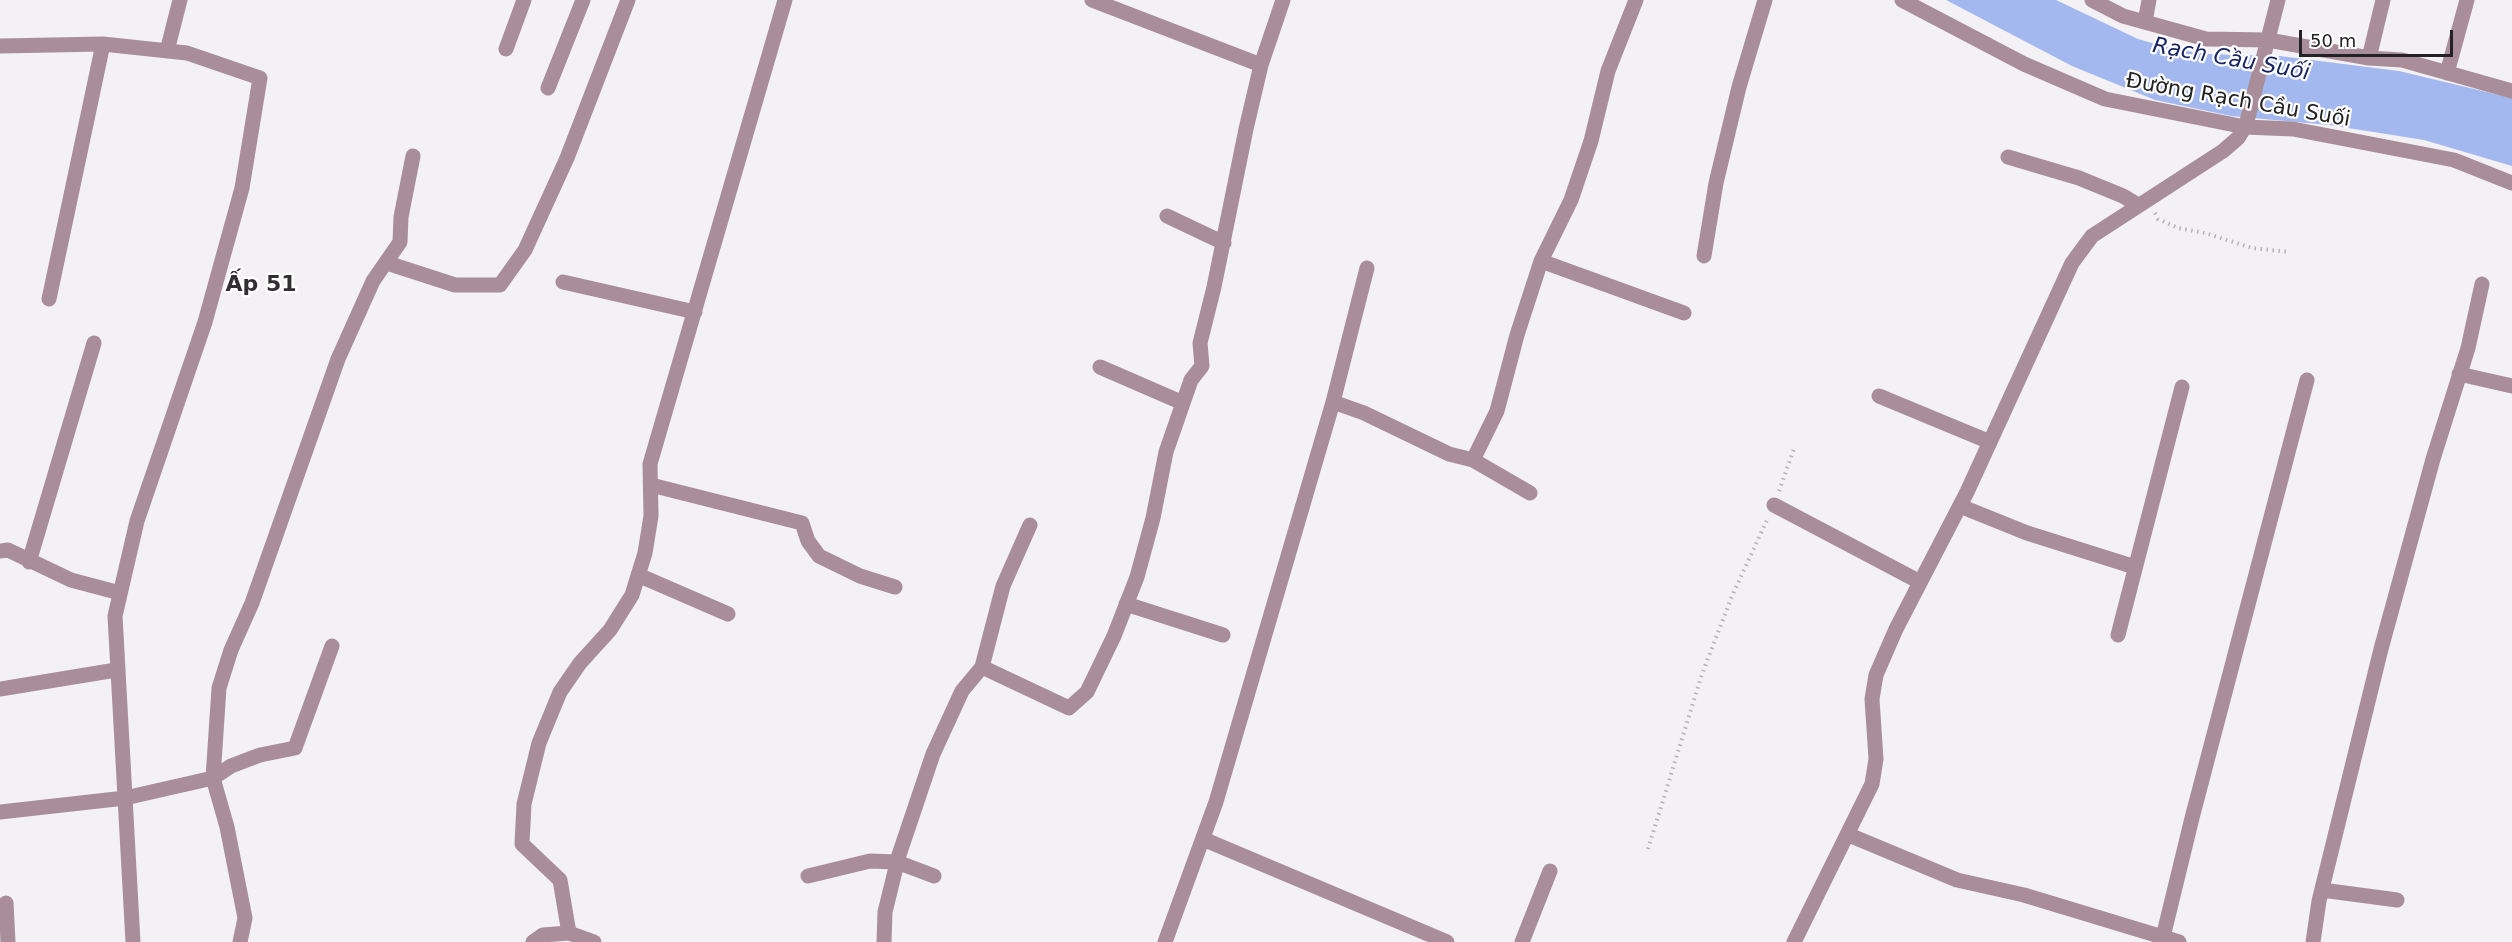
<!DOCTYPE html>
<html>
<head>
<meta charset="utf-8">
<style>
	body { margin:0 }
	#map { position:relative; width:2512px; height:942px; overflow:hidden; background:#f4f1f4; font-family:"DejaVu Sans",sans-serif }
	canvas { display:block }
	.scale { position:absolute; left:2299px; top:30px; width:154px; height:27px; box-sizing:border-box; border:3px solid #242324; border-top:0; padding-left:8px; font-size:18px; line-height:21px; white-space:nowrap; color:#242324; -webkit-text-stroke:4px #fff; paint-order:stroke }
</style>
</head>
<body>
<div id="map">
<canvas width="2512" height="942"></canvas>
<div class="scale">50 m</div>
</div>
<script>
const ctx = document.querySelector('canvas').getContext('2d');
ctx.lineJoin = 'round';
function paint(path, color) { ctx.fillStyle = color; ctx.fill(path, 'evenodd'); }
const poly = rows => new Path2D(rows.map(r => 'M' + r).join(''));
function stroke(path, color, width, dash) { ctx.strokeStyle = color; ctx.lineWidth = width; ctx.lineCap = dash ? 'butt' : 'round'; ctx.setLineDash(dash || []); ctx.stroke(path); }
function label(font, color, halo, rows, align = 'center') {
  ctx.font = font + ' "DejaVu Sans",sans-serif'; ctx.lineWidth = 4.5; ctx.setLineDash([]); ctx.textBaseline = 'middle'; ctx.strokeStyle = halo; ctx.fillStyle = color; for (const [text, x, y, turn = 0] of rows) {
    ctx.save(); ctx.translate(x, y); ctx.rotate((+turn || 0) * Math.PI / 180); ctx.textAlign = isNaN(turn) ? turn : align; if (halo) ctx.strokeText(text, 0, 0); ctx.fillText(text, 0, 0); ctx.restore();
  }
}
paint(poly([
	[1946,0,2056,0,2138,39,2173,49,2209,54,2280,56,2399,71,2512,98,2512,166,2424,140,2329,125,2231,116,2155,100,2072,66]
]), '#a4b8f0');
stroke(poly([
	[2155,213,2158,219,2178,228,2205,233,2252,248,2288,252],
	[1779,491,1795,446],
	[1648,849,1702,674,1732,596,1767,520]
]), '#b4b2b4', 4, [1.5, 4.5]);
stroke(poly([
	[1092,0,1261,65],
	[1902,0,2024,64,2105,99,2245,127,2293,129,2454,160,2512,183],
	[2092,0,2123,16,2206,39,2268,40,2369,58,2402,60,2512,91],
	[2145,22,2149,0],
	[0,46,103,44,187,53,260,78,242,188,205,322,137,521,115,616,133,942],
	[506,49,524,0],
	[167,51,180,0],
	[2369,58,2383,0],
	[2447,73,2467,0],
	[548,88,583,0],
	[2008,157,2079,178,2123,196,2138,205],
	[1167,216,1224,243],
	[1704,256,1716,183,1739,87,1765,0],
	[1541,261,1684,313],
	[387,263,455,285,500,285,525,250,567,158,628,0],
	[563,282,695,312],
	[49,299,103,44],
	[1100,367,1183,403],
	[2459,374,2512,386],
	[1879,396,1990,442],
	[1333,402,1364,413,1449,454,1473,460,1530,493],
	[1473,460,1497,411,1517,335,1541,261,1571,200,1591,141,1608,71,1636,0],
	[651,485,802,523,808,541,819,556,860,576,895,587],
	[1774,505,1920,582],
	[1960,506,2027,533,2135,567],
	[0,551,8,550,71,580,120,593],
	[29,562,94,343],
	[638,575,728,614],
	[1126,604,1223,635],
	[2118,635,2182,387],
	[982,667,1069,708,1087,692,1114,636,1137,577,1153,518,1166,452,1191,380,1202,366,1200,343,1214,287,1246,129,1261,65,1283,0],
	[0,689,116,670],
	[0,812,125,798,213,778,231,766,260,755,295,748,332,646],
	[1849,835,1957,880,2024,895,2179,942],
	[1203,839,1447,942],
	[808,876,870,861,897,862,934,876],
	[2322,890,2397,900],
	[6,903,8,942],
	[569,933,560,880,522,844,524,804,539,743,560,692,580,663,610,630,632,595,645,553,651,516,650,464,785,0],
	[2163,937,2192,818,2307,380],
	[240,942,245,918,227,827,213,778,219,688,231,650,252,603,338,359,373,281,400,242,401,217,413,156],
	[533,942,543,935,569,933,594,942],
	[884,942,885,912,899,855,933,754,962,691,982,667,1003,586,1030,525],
	[1165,942,1216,802,1333,402,1367,268],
	[1522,942,1550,871],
	[1794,942,1872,784,1876,759,1872,699,1876,675,1896,629,1967,492,2072,263,2092,236,2223,151,2238,138,2246,125,2278,0],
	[2313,942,2319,901,2381,649,2433,459,2468,348,2482,284]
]), '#a98e9a', 15);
label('21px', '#242324', '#fff', [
	["Đường Rạch Cầu Suối",2238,101,10]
]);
label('italic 22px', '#182564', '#fff', [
	["Rạch Cầu Suối",2231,60,10]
]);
label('bold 22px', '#312f31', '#fff', [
	["Ấp 51",261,285]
]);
</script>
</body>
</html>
